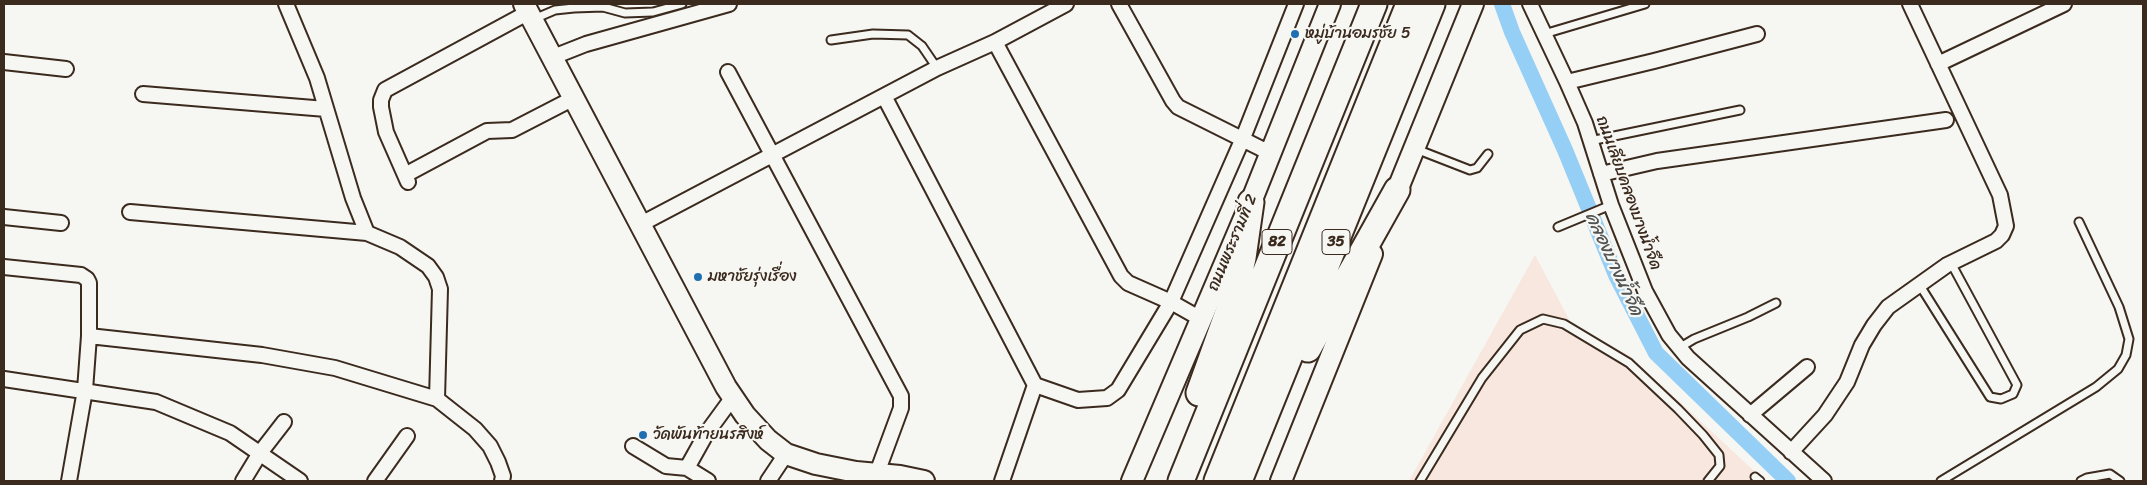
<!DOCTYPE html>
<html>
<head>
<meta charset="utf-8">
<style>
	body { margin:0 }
	#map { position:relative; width:2147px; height:485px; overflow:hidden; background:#f6f6f2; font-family:Sriracha,sans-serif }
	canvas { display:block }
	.frame { position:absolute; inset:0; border:5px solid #3b2a1e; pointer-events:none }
</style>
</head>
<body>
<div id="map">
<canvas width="2147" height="485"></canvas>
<div class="frame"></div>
</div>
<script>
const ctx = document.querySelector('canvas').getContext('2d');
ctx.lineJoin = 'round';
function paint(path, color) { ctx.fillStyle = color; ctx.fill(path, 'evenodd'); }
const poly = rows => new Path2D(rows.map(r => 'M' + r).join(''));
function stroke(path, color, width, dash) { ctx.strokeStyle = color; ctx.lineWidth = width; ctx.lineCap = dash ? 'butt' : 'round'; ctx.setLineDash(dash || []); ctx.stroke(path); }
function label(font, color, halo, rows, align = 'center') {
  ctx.font = font + ' Sriracha,"Playpen Sans Thai",sans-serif'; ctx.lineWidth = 4.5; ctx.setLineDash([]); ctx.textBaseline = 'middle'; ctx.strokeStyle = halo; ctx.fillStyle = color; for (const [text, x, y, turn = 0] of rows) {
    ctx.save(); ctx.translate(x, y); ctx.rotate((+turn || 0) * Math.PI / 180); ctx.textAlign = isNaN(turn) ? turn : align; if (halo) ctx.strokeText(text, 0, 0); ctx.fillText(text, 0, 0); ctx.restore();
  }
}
paint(poly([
	[1535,255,1571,323,1630,356,1765,481,1409,481]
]), '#f8e7de');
stroke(poly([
	[1502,4,1512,32,1565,150,1616,275,1656,353,1788,481]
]), '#96cff6', 16);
const lane = poly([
	[534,19,555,10,574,8,603,7,625,13,653,12,682,4],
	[1544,34,1645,4],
	[831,40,873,34,908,35,922,46,937,68],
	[1590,141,1740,110],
	[1416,149,1470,170,1477,168,1488,154],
	[1558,227,1611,205],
	[1919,284,1990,397,2001,399,2013,394,2017,385,1951,263],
	[1679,348,1694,339,1748,317,1776,303],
	[1755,477,1760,481],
	[1420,481,1482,378,1520,330,1543,319,1564,324,1629,363,1678,409,1703,435,1719,455,1720,466,1708,481],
	[1941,481,2096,387,2118,369,2126,355,2129,339,2119,307,2079,222],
	[2081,481,2087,478,2110,474,2120,481]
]);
const street = poly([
	[286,4,317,78,353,198,367,233],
	[1119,4,1173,101,1178,107,1270,153],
	[1530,4,1567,82,1585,123,1611,205,1645,291,1669,335,1688,358,1824,481],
	[995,42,1121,276,1128,283,1171,302,1201,319],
	[553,57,586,44,729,4],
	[4,62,66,69],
	[1938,64,2064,4],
	[728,72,901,396,901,408,877,473],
	[1567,82,1654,61,1757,34],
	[143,94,326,109],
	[884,96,1035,385,1002,481],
	[1601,174,1657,161,1946,120],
	[405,175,487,131,512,130,574,98],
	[408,182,386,132,381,107,381,100,385,90,529,12],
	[130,212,367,233,400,247,428,266,436,277,440,289,437,399],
	[4,217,61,223],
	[641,224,937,68,995,42,1066,4],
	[4,267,81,275,87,279,89,283,89,336,85,390,69,481],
	[89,336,262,355,335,368,437,399,475,429,490,446,498,462,503,476,502,481],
	[4,379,156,402,230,433,300,481],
	[1035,385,1078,400,1107,398,1118,390,1171,302,1243,138,1296,4],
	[1750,415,1807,367],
	[633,446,666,466,687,468],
	[1791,452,1825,415,1847,382,1862,345,1874,325,1888,307,1947,265,1996,241,2002,235,2006,226,2000,195,1910,4],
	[243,481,260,453,284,422],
	[375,481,407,436],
	[708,481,687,468,706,434,733,397],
	[768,481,786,454]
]);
const secondary = poly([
	[524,4,726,387,745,415,768,440,786,454,816,464,856,472,900,476,924,481],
	[1392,203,1473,4],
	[1132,481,1251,202,1330,4],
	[1281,481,1372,254]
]);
const highway = poly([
	[1308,349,1397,190],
	[1199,393,1235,293,1243,258,1251,202],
	[1181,481,1374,4],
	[1217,481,1409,4],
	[1239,481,1432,4]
]);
stroke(lane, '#3b2a1e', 11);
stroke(street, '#3b2a1e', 18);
stroke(secondary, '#3b2a1e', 24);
stroke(highway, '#3b2a1e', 29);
stroke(lane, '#f6f6f2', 7);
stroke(street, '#f6f6f2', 14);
stroke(secondary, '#f6f6f2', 20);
stroke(highway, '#f6f6f2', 25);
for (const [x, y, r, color] of [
	[1295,34,5,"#1f6fb2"],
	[698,277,5,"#1f6fb2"],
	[643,435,5,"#1f6fb2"]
]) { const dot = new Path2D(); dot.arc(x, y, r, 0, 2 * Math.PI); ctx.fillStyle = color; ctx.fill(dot); stroke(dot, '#f6f6f2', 2); }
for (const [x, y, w] of [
	[1277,242,30],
	[1336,242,28]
]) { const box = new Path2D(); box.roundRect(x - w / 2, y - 12.5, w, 25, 4); ctx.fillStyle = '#f6f6f2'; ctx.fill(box); stroke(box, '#3b2a1e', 1); }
label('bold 15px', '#3b2a1e', null, [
	["82",1277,242],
	["35",1336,242]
]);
label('16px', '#3b2a1e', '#f6f6f2', [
	["หมู่บ้านอมรชัย 5",1305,34],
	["มหาชัยรุ่งเรื่อง",708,277],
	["วัดพันท้ายนรสิงห์",653,435]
], 'left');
label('16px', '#3b2a1e', '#f6f6f2', [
	["ถนนเลียบคลองบางน้ำจืด",1628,193,70],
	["ถนนพระรามที่ 2",1233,243,-67]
]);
label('italic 18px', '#525354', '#f6f6f2', [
	["คลองบางน้ำจืด",1613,264,65]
]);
</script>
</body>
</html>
